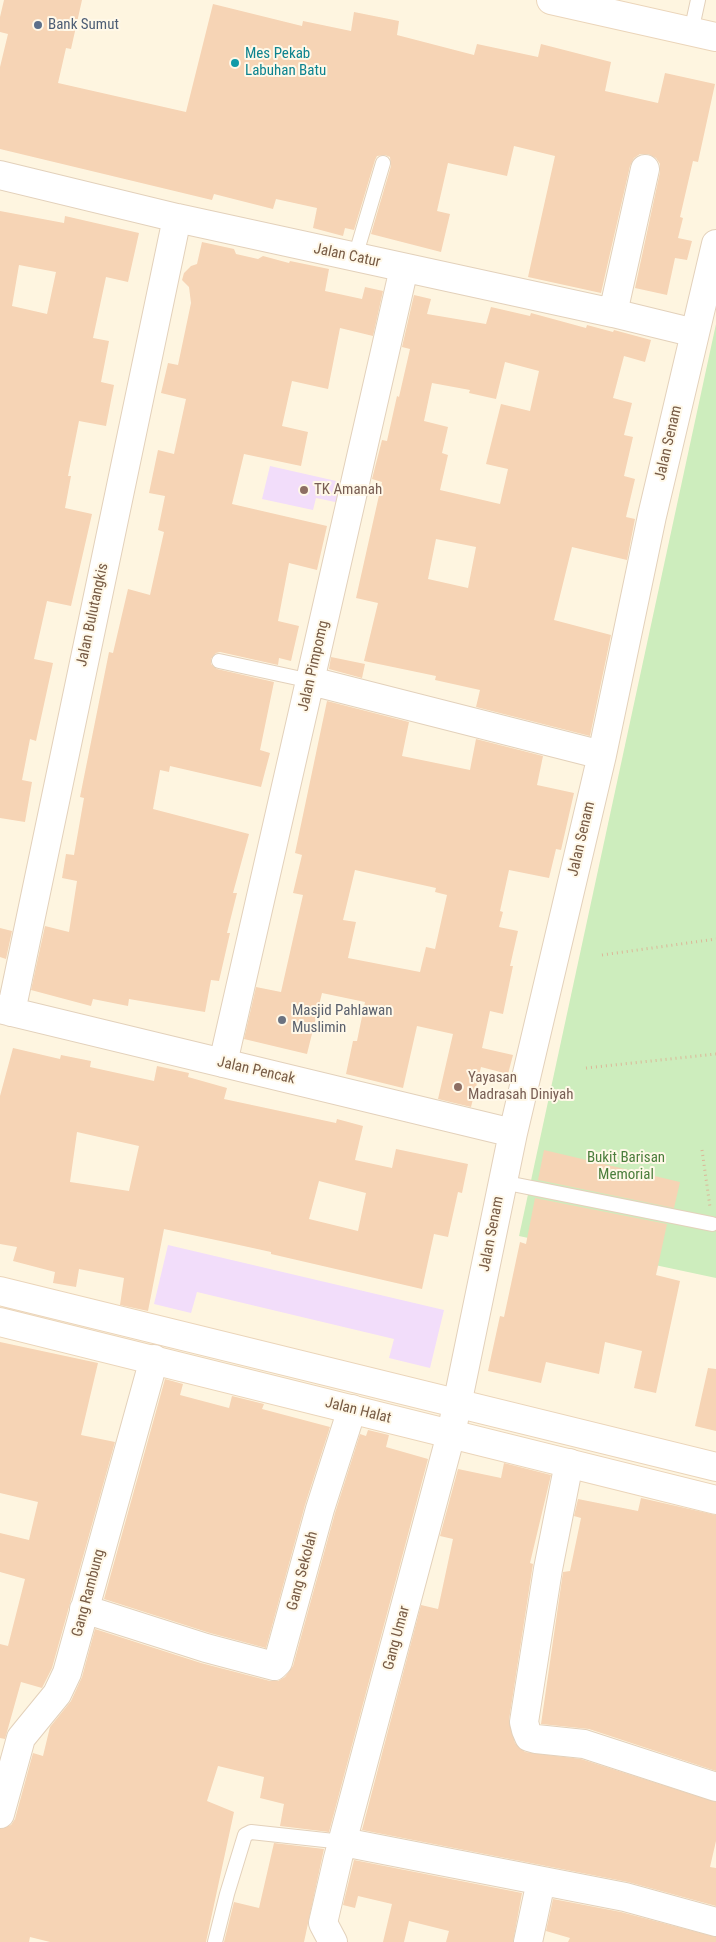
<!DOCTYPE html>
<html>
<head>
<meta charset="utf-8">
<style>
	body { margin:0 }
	canvas { display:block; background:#fef5e0 }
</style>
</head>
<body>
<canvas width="716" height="1942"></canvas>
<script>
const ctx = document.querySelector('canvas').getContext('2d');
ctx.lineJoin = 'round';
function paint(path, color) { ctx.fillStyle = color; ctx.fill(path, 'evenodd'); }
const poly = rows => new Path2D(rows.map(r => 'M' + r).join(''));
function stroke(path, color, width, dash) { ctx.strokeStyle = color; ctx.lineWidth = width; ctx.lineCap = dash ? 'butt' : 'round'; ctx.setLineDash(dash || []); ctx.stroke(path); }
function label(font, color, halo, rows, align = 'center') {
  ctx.font = font + ' "Roboto Condensed",sans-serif'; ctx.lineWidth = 4; ctx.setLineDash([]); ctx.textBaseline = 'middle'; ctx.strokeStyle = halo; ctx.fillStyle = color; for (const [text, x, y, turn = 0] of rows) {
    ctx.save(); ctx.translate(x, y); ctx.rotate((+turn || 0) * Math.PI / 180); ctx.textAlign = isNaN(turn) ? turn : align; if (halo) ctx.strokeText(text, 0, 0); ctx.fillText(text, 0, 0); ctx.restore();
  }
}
paint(poly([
	[270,466,345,483,340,503,316,498,313,510,262,499],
	[168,1245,444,1310,430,1368,389,1358,394,1339,197,1292,191,1313,154,1304]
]), '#f2ddfa');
paint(poly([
	[716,324,716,1278,519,1236]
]), '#cdedbd');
paint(poly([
	[4,0,82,0,71,49,66,48,58,83,186,112,213,4,302,26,303,21,351,31,354,12,399,21,397,35,474,55,477,44,538,57,541,44,611,62,605,91,658,103,665,73,715,84,698,162,693,161,680,217,683,218,678,238,692,241,687,260,675,258,667,295,635,288,660,172,660,164,656,158,648,154,640,154,634,158,630,166,601,293,528,277,555,156,514,146,507,176,448,163,437,211,450,214,441,252,371,234,391,166,390,157,385,155,377,156,375,160,354,230,345,228,343,236,313,228,317,208,276,199,273,209,214,194,212,200,0,149,0,67,8,34,0,32,0,17],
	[0,211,64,223,65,216,139,233,128,282,106,277,93,338,109,341,101,382,114,385,106,426,79,421,68,476,71,476,65,508,92,514,71,606,47,601,34,659,53,663,36,741,30,739,22,780,32,782,25,822,0,818],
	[19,265,56,272,47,314,12,306],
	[202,242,234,249,236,254,258,259,263,256,289,263,290,261,329,269,325,291,362,299,365,287,383,291,373,336,340,328,328,389,292,381,282,426,308,432,301,466,244,454,232,504,327,526,317,570,289,563,278,621,299,626,291,661,279,658,278,665,220,652,216,653,211,659,211,664,217,669,274,682,260,750,270,753,261,787,170,766,169,772,160,770,153,809,249,834,233,893,237,893,227,933,230,933,219,981,211,980,205,1012,129,999,128,1006,93,999,91,1006,31,990,45,926,69,932,77,881,62,878,66,854,74,855,84,798,80,797,109,652,113,653,128,589,150,595,164,532,158,530,165,496,149,493,158,450,174,454,186,399,161,393,168,363,178,365,191,303,189,287,182,280,184,273,191,266,197,264],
	[414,295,431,299,427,314,486,324,491,307,530,316,531,313,586,328,587,325,613,332,614,330,651,340,645,362,624,356,613,398,632,403,624,435,633,437,624,476,635,479,626,517,635,519,627,560,572,547,554,620,611,635,590,736,476,707,480,690,435,680,436,676,364,661,378,603,356,598,382,482,372,479,382,440,387,441,397,396,399,397,410,349,402,347],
	[505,362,539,371,530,411,501,404,486,464,508,469,500,504,440,490,448,455,442,453,448,427,424,421,432,383,470,390,469,393,496,399],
	[436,539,476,547,468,588,428,579],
	[331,657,365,664,362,678,329,669],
	[327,701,409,722,402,756,470,770,476,739,543,756,537,785,574,793,561,850,556,849,549,878,509,870,500,911,503,912,499,927,518,931,510,966,513,966,503,1014,490,1011,482,1048,513,1055,508,1074,481,1067,471,1107,438,1099,453,1034,417,1026,403,1088,346,1074,353,1041,357,1041,365,1002,322,993,307,1054,244,1039,256,987,281,992,303,895,293,893,302,855,295,853],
	[355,870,436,888,435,892,447,895,435,949,426,947,420,972,348,958,356,922,343,920],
	[0,928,12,931,6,959,0,957],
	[13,1048,60,1059,61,1055,91,1061,90,1067,154,1081,157,1066,189,1073,188,1077,227,1088,224,1099,336,1123,337,1119,363,1126,355,1160,392,1168,396,1149,468,1164,462,1193,458,1192,448,1237,434,1234,422,1289,271,1254,271,1252,230,1243,164,1229,148,1311,120,1305,124,1278,79,1269,76,1287,53,1283,55,1272,13,1261,17,1247,0,1244,0,1096],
	[77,1132,139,1146,129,1191,70,1182],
	[319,1181,366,1193,358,1231,309,1219],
	[544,1150,680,1182,674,1208,538,1180],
	[535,1198,667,1224,656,1275,680,1281,656,1393,634,1388,642,1351,605,1342,599,1374,546,1362,541,1383,488,1371,500,1316,504,1317,520,1242,526,1244],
	[0,1342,98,1363,81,1435,115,1442,52,1668,42,1688,21,1682,5,1739,0,1738,0,1644,8,1646,25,1579,0,1572,0,1533,29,1540,38,1502,0,1493],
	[708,1368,716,1369,716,1431,695,1426],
	[165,1379,183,1384,180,1395,229,1408,232,1396,264,1404,262,1409,330,1427,305,1505,266,1648,210,1633,104,1599],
	[368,1430,389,1435,386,1447,428,1459,329,1832,280,1826,284,1804,260,1798,264,1777,218,1766,207,1801,234,1812,206,1942,50,1942,30,1937,29,1942,0,1942,0,1829,11,1825,15,1819,33,1753,43,1756,50,1727,71,1701,82,1677,95,1629,201,1663,270,1681,278,1681,285,1677,293,1666,335,1513,360,1434,366,1436],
	[504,1463,551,1475,530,1563,533,1564,509,1720,515,1743,525,1752,581,1759,716,1802,716,1841,710,1867,716,1868,716,1906,628,1882,362,1830,421,1605,438,1609,453,1539,440,1536,458,1469,501,1478],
	[641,1498,716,1515,716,1771,589,1729,541,1724,563,1572,570,1571,581,1518,574,1516,578,1499,638,1511],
	[274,1843,324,1849,304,1942,224,1942,234,1902,259,1908],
	[354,1860,522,1893,513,1942,446,1942,449,1931,409,1921,404,1942,383,1942,392,1904,358,1896,355,1908,343,1905],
	[553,1899,621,1912,716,1937,716,1942,568,1942,570,1938,546,1931]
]), '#f6d4b5');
const lane = poly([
	[691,32,698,0],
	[355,257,383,163],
	[219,661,311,681],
	[502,1182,712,1224],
	[215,1942,227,1894,245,1835,251,1832,343,1842]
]);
const street = poly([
	[0,175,177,218,613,313,695,333],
	[613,313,645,169],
	[311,681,602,755],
	[0,1009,513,1133],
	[11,1012,177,218],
	[223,1063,404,268],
	[569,1463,548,1569,524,1722,526,1730,529,1737,536,1739,584,1744,716,1787],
	[84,1609,206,1648,274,1666,278,1662,320,1509,352,1409],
	[0,1814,21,1738,57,1694,67,1673,154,1359],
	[343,1842,625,1897,716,1922],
	[333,1942,323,1923,338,1858,451,1434,513,1133,602,755,652,516,716,244],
	[528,1942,541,1881]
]);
const secondary = poly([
	[551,0,716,37],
	[0,1291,716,1467],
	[0,1322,716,1500]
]);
stroke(lane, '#e3d1bb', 16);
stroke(street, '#e3d1bb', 30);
stroke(secondary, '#ebd5ba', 30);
stroke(poly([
	[602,955,716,939],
	[586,1068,716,1054],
	[702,1150,710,1207]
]), '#dbb798', 3, [1, 4]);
stroke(lane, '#fff', 14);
stroke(street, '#fff', 28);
stroke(secondary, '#fff', 28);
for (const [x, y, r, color] of [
	[38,25,5,"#5c6f8a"],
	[235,63,5,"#0f9aa8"],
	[304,490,5,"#8d6e63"],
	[282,1020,5,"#6b7280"],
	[458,1087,5,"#8d6e63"]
]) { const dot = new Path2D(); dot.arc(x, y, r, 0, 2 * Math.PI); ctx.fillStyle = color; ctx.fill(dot); stroke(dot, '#fff8e8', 2); }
label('15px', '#4e5e75', '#fff8e8', [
	["Bank Sumut",48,25]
], 'left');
label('15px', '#0d838f', '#fff8e8', [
	["Mes Pekab",245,54],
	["Labuhan Batu",245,71]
], 'left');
label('15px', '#775b45', '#fff8e8', [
	["Jalan Catur",347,256,12],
	["Jalan Senam",669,443,-77],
	["Jalan Bulutangkis",93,615,-78],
	["Jalan Pimpomg",314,666,-77],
	["Jalan Senam",582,839,-77],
	["Jalan Pencak",256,1071,13],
	["Jalan Senam",492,1234,-79],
	["Jalan Halat",358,1411,14],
	["Gang Sekolah",303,1571,-75],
	["Gang Rambung",89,1593,-75],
	["Gang Umar",397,1638,-75]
]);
label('15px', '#785e54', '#fff8e8', [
	["TK Amanah",314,490],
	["Yayasan",468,1078],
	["Madrasah Diniyah",468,1095]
], 'left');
label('15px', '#5b616d', '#fff8e8', [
	["Masjid Pahlawan",292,1011],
	["Muslimin",292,1028]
], 'left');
label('15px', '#4b7e3c', '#fff8e8', [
	["Bukit Barisan",626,1158],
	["Memorial",626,1175]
]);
</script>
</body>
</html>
